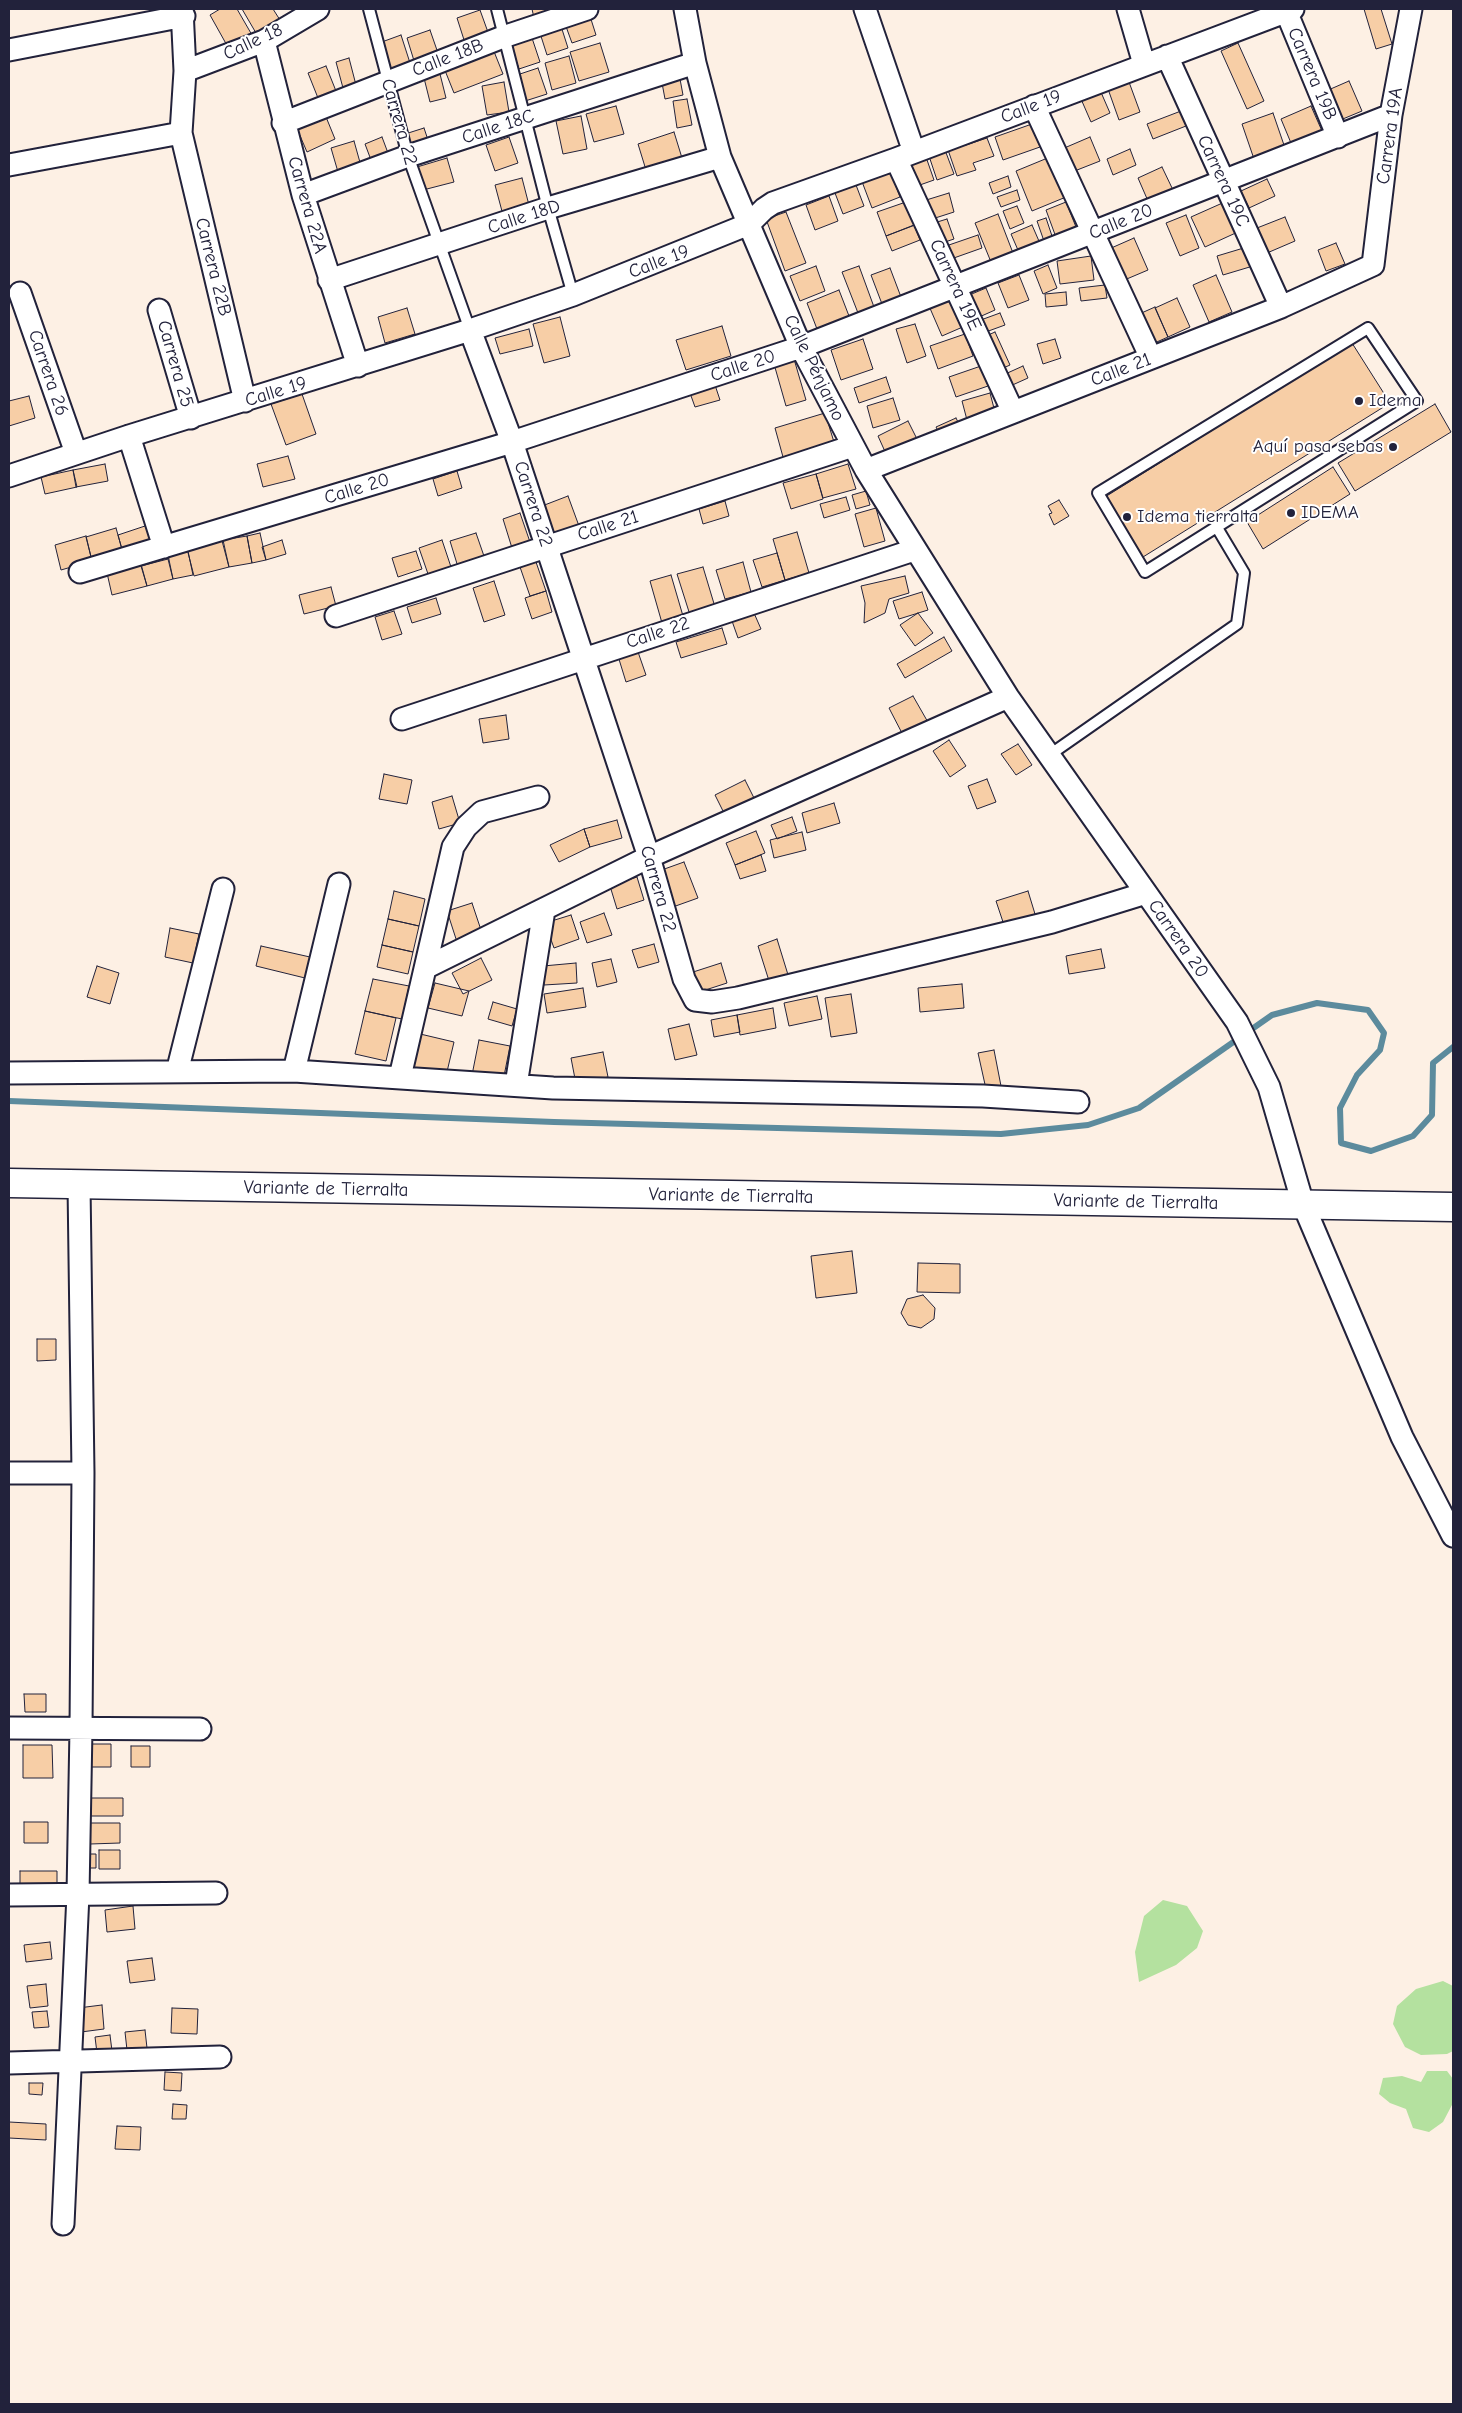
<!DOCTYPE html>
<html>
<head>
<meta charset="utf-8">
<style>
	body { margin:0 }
	#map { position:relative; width:1462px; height:2413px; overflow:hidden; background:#fdf0e4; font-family:"Comic Neue",sans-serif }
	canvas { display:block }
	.frame { position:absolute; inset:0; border:10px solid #22223b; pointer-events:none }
</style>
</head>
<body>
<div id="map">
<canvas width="1462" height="2413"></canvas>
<div class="frame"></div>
</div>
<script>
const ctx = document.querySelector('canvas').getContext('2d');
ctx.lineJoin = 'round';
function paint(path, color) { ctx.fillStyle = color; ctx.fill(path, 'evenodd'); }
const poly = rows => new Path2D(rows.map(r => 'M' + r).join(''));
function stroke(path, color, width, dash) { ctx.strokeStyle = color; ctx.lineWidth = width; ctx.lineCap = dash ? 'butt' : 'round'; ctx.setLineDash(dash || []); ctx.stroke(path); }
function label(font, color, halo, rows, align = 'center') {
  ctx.font = font + ' "Comic Neue",sans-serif'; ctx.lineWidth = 4; ctx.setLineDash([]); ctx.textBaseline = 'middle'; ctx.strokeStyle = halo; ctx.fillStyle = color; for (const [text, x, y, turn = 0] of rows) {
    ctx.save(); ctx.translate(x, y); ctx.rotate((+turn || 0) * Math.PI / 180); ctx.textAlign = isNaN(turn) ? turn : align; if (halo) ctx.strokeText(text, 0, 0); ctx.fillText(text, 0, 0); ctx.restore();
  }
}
paint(poly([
	[1163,1900,1187,1906,1203,1931,1197,1948,1176,1965,1139,1982,1135,1952,1144,1916],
	[1443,1981,1453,1986,1453,2051,1447,2054,1421,2055,1405,2047,1393,2024,1397,2006,1416,1989],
	[1427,2071,1447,2071,1453,2079,1453,2103,1443,2122,1429,2132,1413,2128,1406,2109,1390,2103,1379,2094,1383,2078,1402,2076,1421,2082]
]), '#b4e19f');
stroke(poly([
	[9,1101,554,1122,1001,1134,1088,1125,1139,1108,1272,1015,1317,1003,1368,1010,1384,1033,1380,1050,1357,1075,1340,1108,1341,1143,1371,1151,1413,1136,1432,1115,1433,1063,1453,1047]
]), '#5c8b9d', 6);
const building = poly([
	[220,9,237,9,252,35,229,49,210,15,220,9],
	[242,9,273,9,280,20,256,33,242,9],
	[532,9,557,9,534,18,532,9],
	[1364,9,1381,9,1392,44,1376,49,1364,9],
	[480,10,489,35,465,43,457,18,480,10],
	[589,13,596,35,572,43,564,21,589,13],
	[560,23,568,48,547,55,539,30,560,23],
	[430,30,439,56,415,64,407,38,430,30],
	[401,35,411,66,388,73,379,43,401,35],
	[531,35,540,62,519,69,510,42,531,35],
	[600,43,609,72,579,81,570,52,600,43],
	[1238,43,1264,101,1247,109,1221,51,1238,43],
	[493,49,503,74,454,93,444,68,493,49],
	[569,56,576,83,552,90,545,63,569,56],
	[349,58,356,85,343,88,336,62,349,58],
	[326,66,336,91,318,98,308,73,326,66],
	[538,68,547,94,522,102,514,76,538,68],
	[439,70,446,98,430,102,423,74,439,70],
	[680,79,683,95,665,99,662,83,680,79],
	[1349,81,1362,111,1338,121,1326,91,1349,81],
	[504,82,509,112,487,115,482,86,504,82],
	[1129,82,1140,112,1119,120,1108,89,1129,82],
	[1100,90,1110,113,1091,122,1081,99,1100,90],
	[687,99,692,125,677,128,673,101,687,99],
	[616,106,624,134,594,142,586,114,616,106],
	[1311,106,1322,131,1291,143,1281,119,1311,106],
	[1181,111,1186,126,1153,139,1147,124,1181,111],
	[324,112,335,139,307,152,295,124,324,112],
	[1273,113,1285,148,1254,159,1242,124,1273,113],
	[581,116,587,149,563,154,556,121,581,116],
	[1032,124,1040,147,1003,160,995,137,1032,124],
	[424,128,428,140,406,146,402,135,424,128],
	[674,132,682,158,646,170,638,144,674,132],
	[382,137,388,153,371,160,365,144,382,137],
	[509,137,518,163,495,171,486,145,509,137],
	[1090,137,1100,161,1072,172,1062,149,1090,137],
	[987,138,994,156,973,163,976,170,957,176,947,147,965,141,966,145,987,138],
	[354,141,361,166,338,172,331,148,354,141],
	[1130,149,1136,165,1113,175,1107,159,1130,149],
	[945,150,954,174,937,180,929,156,945,150],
	[926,157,934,180,917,186,909,163,926,157],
	[1050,157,1066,197,1032,211,1016,171,1050,157],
	[447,158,454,182,423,190,417,167,447,158],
	[1162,167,1173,190,1148,201,1138,178,1162,167],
	[889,168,900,197,872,208,861,179,889,168],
	[1008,176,1011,187,993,194,989,183,1008,176],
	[522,178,530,209,503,215,495,185,522,178],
	[1267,179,1275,196,1249,208,1241,191,1267,179],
	[856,185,864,206,843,214,835,193,856,185],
	[1017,190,1020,200,1001,207,997,197,1017,190],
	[949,193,954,212,929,220,923,201,949,193],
	[829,196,838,221,815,230,806,205,829,196],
	[1227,201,1240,231,1205,247,1191,217,1227,201],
	[906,202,915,225,886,236,877,212,906,202],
	[1066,202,1078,232,1057,240,1046,210,1066,202],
	[1017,206,1024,223,1010,229,1003,211,1017,206],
	[786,212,806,263,785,271,766,219,786,212],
	[998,214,1013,253,991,262,975,223,998,214],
	[1186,215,1199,248,1180,256,1166,223,1186,215],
	[1285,217,1295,241,1267,253,1257,228,1285,217],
	[1046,218,1054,242,1045,244,1037,221,1046,218],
	[947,219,954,239,942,243,934,223,947,219],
	[914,225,920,240,892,251,886,236,914,225],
	[1032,225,1042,248,1021,257,1011,234,1032,225],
	[978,235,982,248,951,259,946,246,978,235],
	[1134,238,1148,270,1122,281,1109,249,1134,238],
	[1336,243,1345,264,1326,271,1318,250,1336,243],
	[1247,247,1253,266,1223,275,1217,256,1247,247],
	[1091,256,1094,280,1060,284,1057,261,1091,256],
	[1048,265,1057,288,1043,294,1034,271,1048,265],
	[816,266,825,291,800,301,790,276,816,266],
	[859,266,874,307,858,313,842,272,859,266],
	[890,268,901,297,882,304,871,275,890,268],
	[1019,275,1029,300,1008,308,998,283,1019,275],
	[1216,275,1232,312,1209,322,1193,285,1216,275],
	[1105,285,1107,298,1081,301,1079,288,1105,285],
	[986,288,995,310,977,318,967,296,986,288],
	[839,290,849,316,817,329,807,303,839,290],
	[1066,292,1067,305,1046,307,1045,294,1066,292],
	[952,296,965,326,942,336,929,306,952,296],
	[1177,298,1190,327,1168,337,1155,308,1177,298],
	[1155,307,1168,337,1150,345,1137,315,1155,307],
	[407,308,415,334,385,343,378,317,407,308],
	[1000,313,1005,325,983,333,978,321,1000,313],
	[560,317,570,356,544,363,533,324,560,317],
	[915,324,926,356,907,363,896,329,915,324],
	[722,326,731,356,686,370,676,340,722,326],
	[529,329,533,346,500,354,495,338,529,329],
	[995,332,1010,365,999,370,984,337,995,332],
	[965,334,973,356,938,369,930,346,965,334],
	[863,339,873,369,841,380,831,350,863,339],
	[1055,339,1061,358,1043,364,1037,344,1055,339],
	[1352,343,1390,403,1143,557,1105,497,1352,343],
	[794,359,806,400,786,406,774,364,794,359],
	[981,366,988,386,956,397,949,377,981,366],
	[1023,366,1028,378,1008,387,1003,375,1023,366],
	[886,377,891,392,859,403,854,388,886,377],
	[715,385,720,400,695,407,690,393,715,385],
	[990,393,995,412,967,420,962,401,990,393],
	[302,394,316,434,286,445,271,404,302,394],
	[29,396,35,418,9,426,9,401,29,396],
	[893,398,900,420,873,428,867,406,893,398],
	[1435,404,1451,432,1355,491,1338,463,1435,404],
	[825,413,834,442,783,457,775,428,825,413],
	[956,418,961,428,941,437,936,427,956,418],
	[908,421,918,441,887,456,878,436,908,421],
	[288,456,295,479,263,487,257,464,288,456],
	[105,464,108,481,76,487,73,470,105,464],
	[848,464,856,489,823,498,816,474,848,464],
	[1333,467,1350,494,1263,549,1247,522,1333,467],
	[73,470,77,487,45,494,41,477,73,470],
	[457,471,462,488,438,496,433,479,457,471],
	[816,474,823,499,791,509,783,483,816,474],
	[866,491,870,505,856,509,852,495,866,491],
	[568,496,579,526,554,536,542,506,568,496],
	[846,497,850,510,824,518,820,504,846,497],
	[1059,500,1069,516,1054,525,1049,514,1052,513,1048,506,1059,500],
	[725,501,729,516,703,524,699,509,725,501],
	[876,508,885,541,864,547,855,514,876,508],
	[520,513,530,542,512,548,503,519,520,513],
	[154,523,160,540,123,553,118,535,154,523],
	[116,528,123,553,92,561,86,537,116,528],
	[797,532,809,573,785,580,773,539,797,532],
	[260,533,266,560,252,563,247,536,260,533],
	[476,533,485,559,458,567,450,541,476,533],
	[86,536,92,561,61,570,55,545,86,536],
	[247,536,252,563,229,567,223,540,247,536],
	[221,537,229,567,194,576,186,545,221,537],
	[282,540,286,554,266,560,262,547,282,540],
	[442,540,451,567,428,574,419,548,442,540],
	[188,551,193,575,173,579,168,555,188,551],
	[416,551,422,569,398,577,392,558,416,551],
	[777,553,785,580,762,587,753,560,777,553],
	[168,559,173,579,147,586,141,566,168,559],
	[536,562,546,591,530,596,520,567,536,562],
	[743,562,751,592,725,599,716,570,743,562],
	[141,564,147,586,112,595,107,573,141,564],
	[703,567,715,607,690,615,677,574,703,567],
	[671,575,683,616,662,623,650,581,671,575],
	[905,576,909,593,889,599,885,613,864,623,865,603,861,586,905,576],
	[494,581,505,615,484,622,473,588,494,581],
	[331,587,336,606,304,614,299,595,331,587],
	[546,591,552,612,532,619,525,598,546,591],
	[922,592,928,610,899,619,893,601,922,592],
	[436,598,441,614,412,623,407,607,436,598],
	[394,611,402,634,382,640,375,617,394,611],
	[754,613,761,629,738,638,732,621,754,613],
	[918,613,933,633,915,646,900,625,918,613],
	[722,628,727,644,681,658,676,642,722,628],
	[944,637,952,651,905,678,897,664,944,637],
	[637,649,646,675,626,682,618,656,637,649],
	[913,696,929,724,904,737,889,708,913,696],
	[506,715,509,739,483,743,479,719,506,715],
	[949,740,966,766,950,777,933,751,949,740],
	[1018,744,1032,765,1016,775,1001,754,1018,744],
	[384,774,412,780,407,804,379,799,384,774],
	[987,779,996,802,977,809,968,786,987,779],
	[745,780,755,800,725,815,715,795,745,780],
	[452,796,460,823,439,829,432,802,452,796],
	[834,803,840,823,807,833,802,813,834,803],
	[792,817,797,831,777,839,771,825,792,817],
	[617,820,622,838,590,847,584,829,617,820],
	[584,829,590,847,559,862,550,845,584,829],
	[756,831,765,853,735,865,726,843,756,831],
	[802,832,806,850,774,858,770,840,802,832],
	[761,855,766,871,740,879,735,865,761,855],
	[684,862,698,898,670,908,656,872,684,862],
	[637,877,644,900,617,909,610,886,637,877],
	[394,891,425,899,419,926,388,919,394,891],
	[1028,891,1035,914,1004,925,996,901,1028,891],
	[472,903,482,933,457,942,447,911,472,903],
	[604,913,612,935,587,943,580,922,604,913],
	[571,915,579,939,554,948,545,923,571,915],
	[388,919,419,926,413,952,382,945,388,919],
	[170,928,199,934,193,963,165,957,170,928],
	[777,939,789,978,770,984,758,946,777,939],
	[654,944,659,962,638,968,632,950,654,944],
	[382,945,413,952,408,974,377,967,382,945],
	[261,946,310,957,305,978,256,966,261,946],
	[1101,949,1105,968,1069,974,1066,956,1101,949],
	[481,958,492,980,463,994,452,973,481,958],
	[611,959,617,982,597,987,592,963,611,959],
	[576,963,577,983,544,985,543,966,576,963],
	[721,963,727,983,693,994,687,974,721,963],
	[97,966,119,973,110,1004,87,997,97,966],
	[373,979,409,986,402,1019,365,1011,373,979],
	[435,983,469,991,462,1016,428,1008,435,983],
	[962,984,964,1008,920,1012,918,988,962,984],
	[583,988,586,1007,547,1013,544,994,583,988],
	[851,994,857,1033,831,1037,825,998,851,994],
	[817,996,822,1019,789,1026,784,1003,817,996],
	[493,1002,517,1009,512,1026,488,1019,493,1002],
	[773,1008,776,1028,740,1035,737,1015,773,1008],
	[365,1011,396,1018,386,1061,355,1054,365,1011],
	[737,1015,740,1032,714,1037,711,1020,737,1015],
	[689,1024,697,1055,675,1060,668,1029,689,1024],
	[416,1033,454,1042,446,1076,408,1067,416,1033],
	[479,1040,510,1046,503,1081,472,1075,479,1040],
	[994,1050,1001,1086,986,1089,978,1053,994,1050],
	[603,1052,608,1077,576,1084,571,1058,603,1052],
	[852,1251,857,1293,816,1298,811,1256,852,1251],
	[918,1263,960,1264,960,1293,917,1292,918,1263],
	[923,1295,935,1308,934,1319,921,1328,908,1325,901,1313,907,1299,923,1295],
	[37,1339,56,1339,56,1360,37,1361,37,1339],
	[24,1694,46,1694,46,1712,25,1712,24,1694],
	[84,1744,111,1744,111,1767,84,1767,84,1744],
	[23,1745,52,1745,53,1778,23,1778,23,1745],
	[131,1746,150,1746,150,1767,131,1767,131,1746],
	[91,1798,123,1798,123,1816,91,1816,91,1798],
	[24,1822,48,1822,48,1843,24,1843,24,1822],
	[90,1823,120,1823,120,1843,90,1844,90,1823],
	[99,1850,120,1850,120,1869,99,1869,99,1850],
	[81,1854,96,1854,96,1868,81,1868,81,1854],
	[20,1871,57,1871,57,1888,20,1888,20,1871],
	[133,1906,135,1929,107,1932,105,1910,133,1906],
	[50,1942,52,1959,26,1962,24,1945,50,1942],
	[152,1958,155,1980,130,1983,127,1961,152,1958],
	[46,1984,48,2006,30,2008,27,1986,46,1984],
	[102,2005,104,2029,81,2032,78,2008,102,2005],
	[172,2008,198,2009,197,2034,171,2033,172,2008],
	[47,2011,49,2027,34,2028,32,2012,47,2011],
	[145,2030,147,2048,127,2050,125,2032,145,2030],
	[110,2035,112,2051,97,2053,95,2037,110,2035],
	[165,2072,182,2073,181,2091,164,2090,165,2072],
	[29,2083,43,2083,42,2095,29,2094,29,2083],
	[173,2104,187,2105,186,2119,172,2119,173,2104],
	[9,2122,46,2124,46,2140,9,2138,9,2122],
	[117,2126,141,2127,140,2150,115,2149,117,2126]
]);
paint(building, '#f7cea6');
stroke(building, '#22223b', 1);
const service = poly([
	[369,9,408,156,470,330],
	[497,9,548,208,573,295],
	[1368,328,1417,401,1145,572,1098,493,1368,328],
	[1048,756,1237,624,1244,573,1216,526]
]);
const minor = poly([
	[182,9,185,71,181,133,245,401],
	[685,9,695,63,720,157,801,347,866,470,1008,697,1237,1022,1269,1087,1303,1204,1402,1437,1453,1536],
	[865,9,914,152],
	[1128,9,1144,64],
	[1286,11,1338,137],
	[264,41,303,195,358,366],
	[9,50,184,16],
	[1167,56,1281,307],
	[185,71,264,41,318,9],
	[1034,106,1151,358],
	[283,123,503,37,587,9],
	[896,159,1013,412],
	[9,165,181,133],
	[303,195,408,156,695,63],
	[329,280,548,208,720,157],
	[20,293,76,453],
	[159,310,191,418],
	[470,330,512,442,649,857,684,979,695,1000,712,1002,738,998,1052,922,1146,893],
	[129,436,164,547],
	[866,470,1281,307,1373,265,1391,115,1411,9],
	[9,476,129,436,470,330,573,295,749,224,764,209,773,203,896,159,1293,9],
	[80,572,512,442,801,347,1391,115],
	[336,616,853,446],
	[402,719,914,550],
	[427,967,649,857,1008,697],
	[294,1071,339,884],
	[177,1072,223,889],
	[9,1073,294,1071,553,1088,983,1096,1078,1102],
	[400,1077,453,847,466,827,482,812,538,797],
	[516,1085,544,910],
	[9,1473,83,1473],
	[9,1728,200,1729],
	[9,1895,216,1893],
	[9,2063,220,2057],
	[63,2224,78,1894,81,1728,83,1473,79,1185]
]);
const secondary = poly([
	[9,1183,1453,1207]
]);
stroke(service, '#22223b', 14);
stroke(minor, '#22223b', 25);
stroke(secondary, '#22223b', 31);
stroke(service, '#fff', 10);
stroke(minor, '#fff', 21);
stroke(secondary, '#fff', 28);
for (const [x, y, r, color] of [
	[1359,401,5,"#22223b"],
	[1393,447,5,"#22223b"],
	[1291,513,5,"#22223b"],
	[1127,517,5,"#22223b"]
]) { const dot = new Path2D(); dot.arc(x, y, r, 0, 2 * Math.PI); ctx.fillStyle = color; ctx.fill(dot); stroke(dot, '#fff', 2); }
label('19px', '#22223b', '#fff', [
	["Calle 18",253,42,-25],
	["Calle 18B",448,58,-21],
	["Carrera 19B",1312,74,67],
	["Calle 19",1031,107,-21],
	["Carrera 22",399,122,74],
	["Calle 18C",498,127,-18],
	["Carrera 19A",1390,136,-82],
	["Carrera 19C",1223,181,65],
	["Carrera 22A",307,205,74],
	["Calle 18D",524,217,-18],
	["Calle 20",1121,222,-22],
	["Calle 19",659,262,-21],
	["Carrera 22B",213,267,76],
	["Carrera 19E",955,285,65],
	["Carrera 25",175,364,74],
	["Calle 20",743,366,-18],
	["Calle Pénjamo",814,368,64],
	["Calle 21",1121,370,-21],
	["Carrera 26",48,373,71],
	["Calle 19",276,392,-17],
	["Calle 20",357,489,-17],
	["Carrera 22",533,504,72],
	["Calle 21",608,526,-18],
	["Calle 22",658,633,-18],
	["Carrera 22",658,889,74],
	["Carrera 20",1178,939,55],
	["Variante de Tierralta",326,1189,1],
	["Variante de Tierralta",731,1196,1],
	["Variante de Tierralta",1136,1202,1]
]);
label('19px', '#22223b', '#fff', [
	["Idema",1369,401],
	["Aquí pasa sebas",1383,447,"right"],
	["IDEMA",1301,513],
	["Idema tierralta",1137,517]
], 'left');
</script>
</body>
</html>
